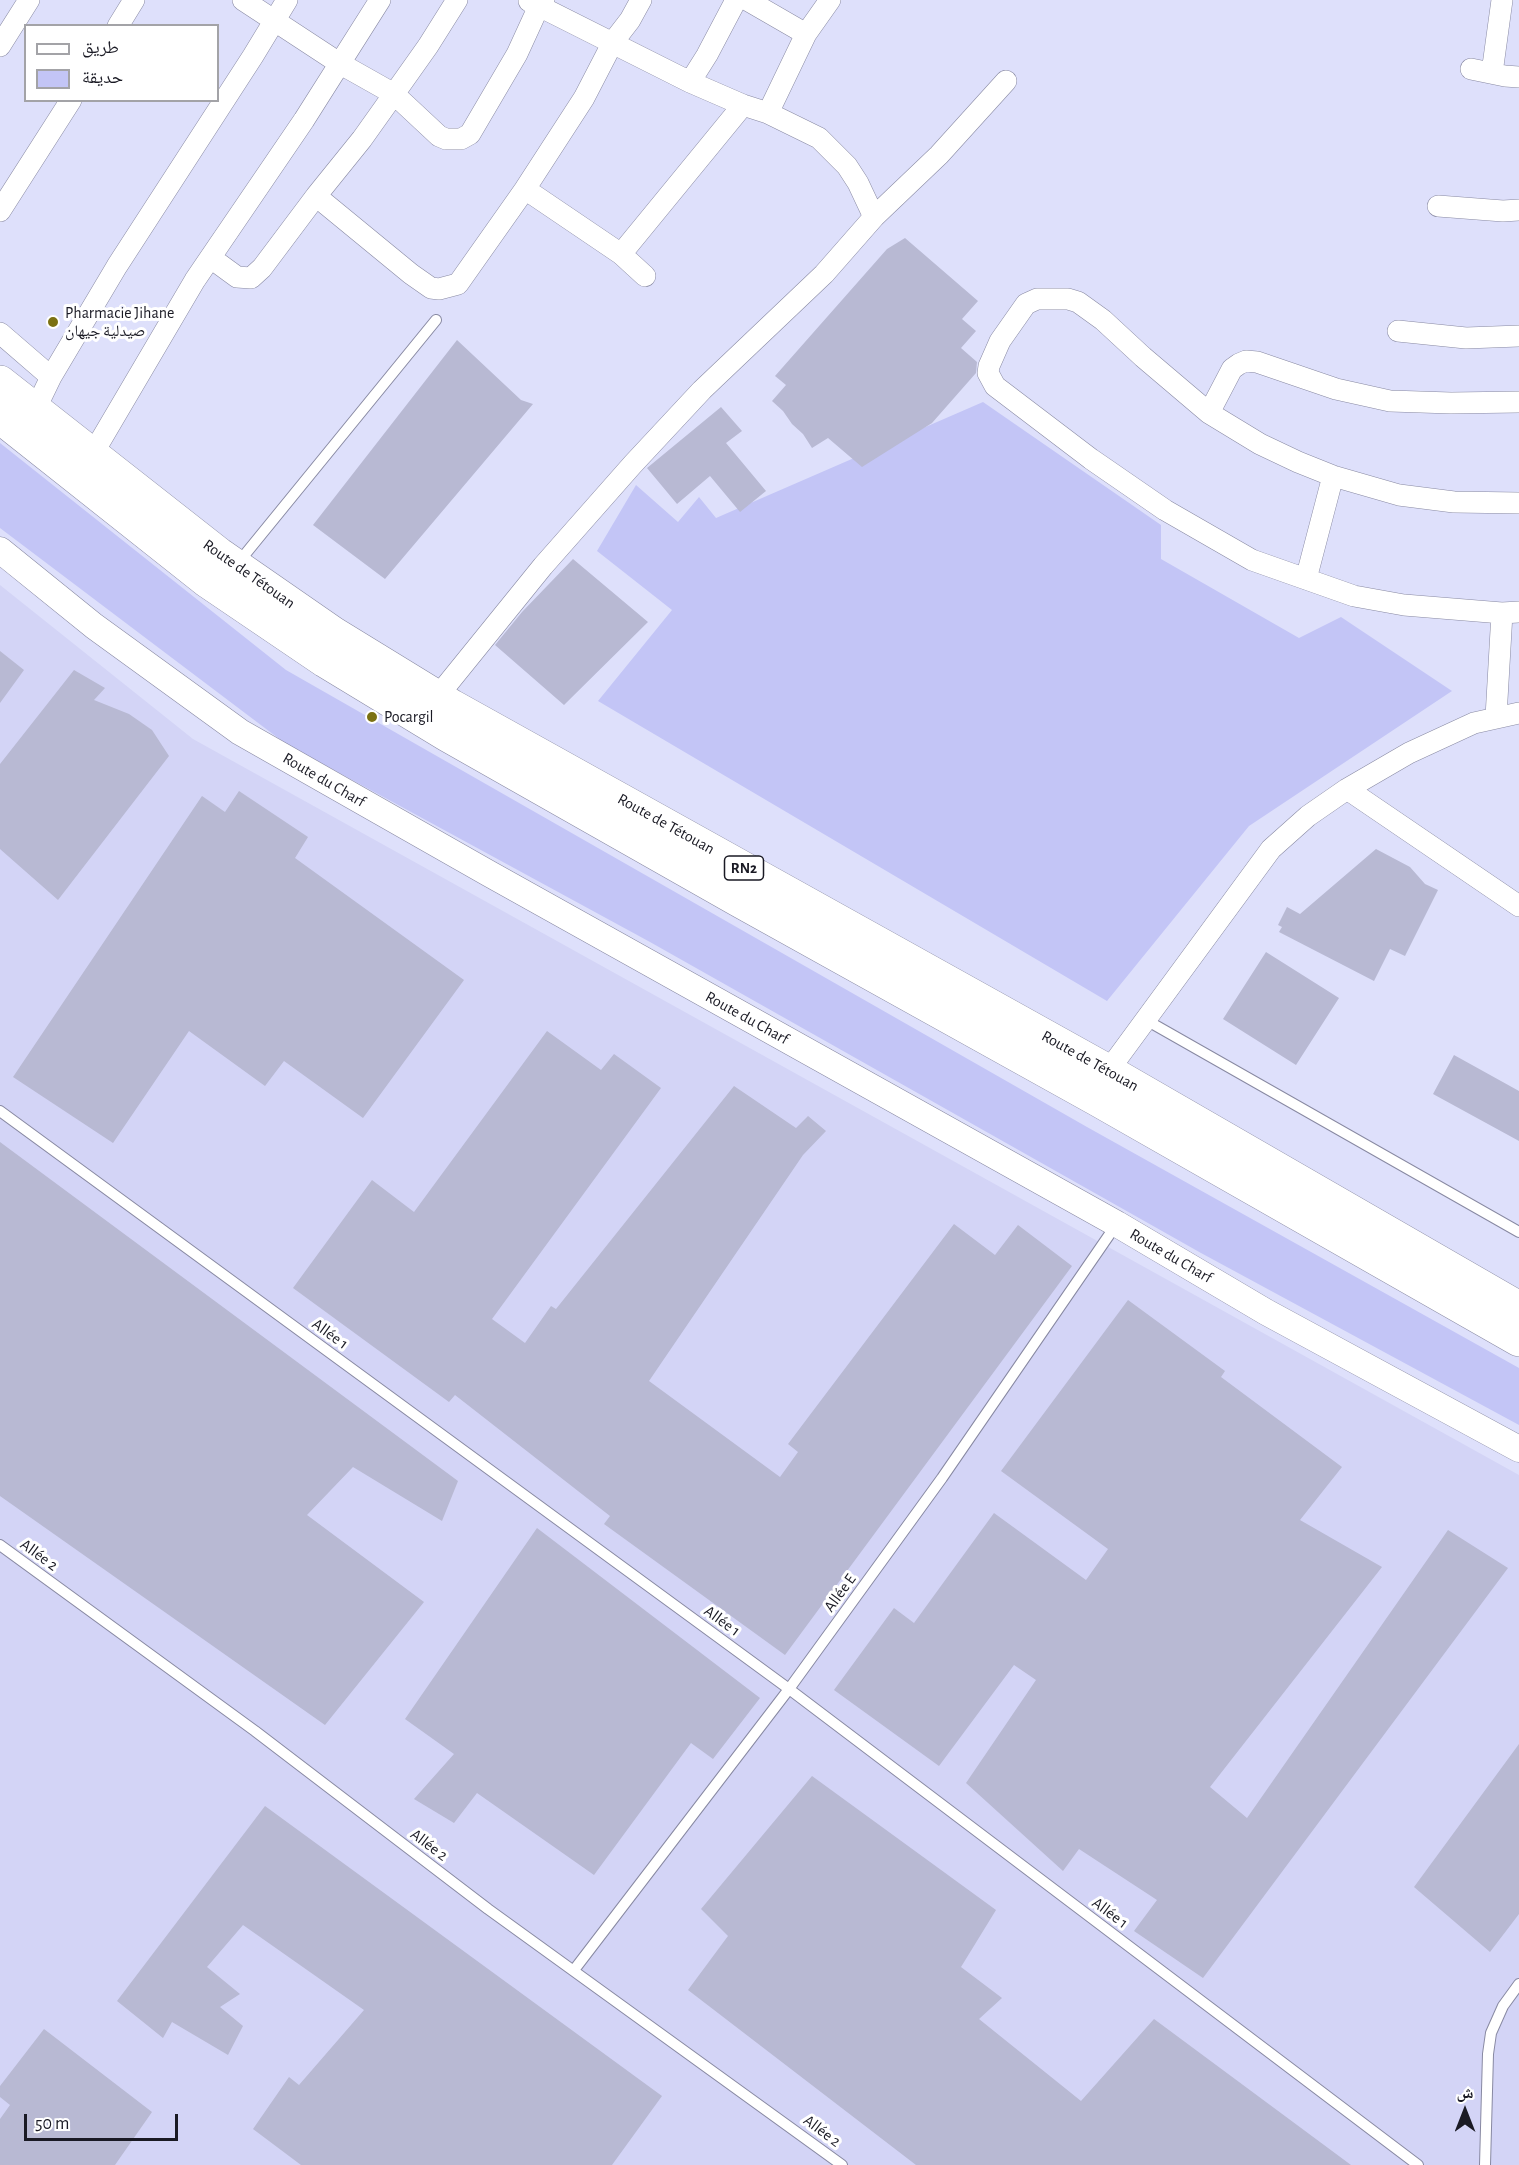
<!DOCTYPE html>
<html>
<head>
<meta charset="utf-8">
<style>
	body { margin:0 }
	#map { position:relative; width:1519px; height:2165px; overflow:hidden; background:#dee0fb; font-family:"Alegreya Sans","Noto Naskh Arabic",sans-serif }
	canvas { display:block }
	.legend { position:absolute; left:24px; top:24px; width:195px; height:78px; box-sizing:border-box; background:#fff; border:2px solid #a3a3a7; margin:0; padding:8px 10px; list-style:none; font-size:18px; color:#1a1a24 }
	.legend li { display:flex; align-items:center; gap:12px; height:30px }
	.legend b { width:30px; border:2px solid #a3a3a7 }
	.north { position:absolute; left:1435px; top:2081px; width:60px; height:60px; -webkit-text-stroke:4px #fff; paint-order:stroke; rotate:0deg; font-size:16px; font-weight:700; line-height:24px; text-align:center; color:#1a1a24 }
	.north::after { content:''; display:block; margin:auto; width:21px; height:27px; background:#1a1a24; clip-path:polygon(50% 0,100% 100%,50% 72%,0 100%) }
	.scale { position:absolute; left:24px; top:2114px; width:154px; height:27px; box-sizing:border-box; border:3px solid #1a1a24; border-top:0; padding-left:8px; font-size:18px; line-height:21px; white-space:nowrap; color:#1a1a24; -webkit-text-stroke:4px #fff; paint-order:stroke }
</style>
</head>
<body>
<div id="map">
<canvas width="1519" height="2165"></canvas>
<ul class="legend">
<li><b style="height:8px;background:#fff"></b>طريق</li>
<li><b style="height:16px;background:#c3c5f6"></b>حديقة</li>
</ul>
<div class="north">ش</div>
<div class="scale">50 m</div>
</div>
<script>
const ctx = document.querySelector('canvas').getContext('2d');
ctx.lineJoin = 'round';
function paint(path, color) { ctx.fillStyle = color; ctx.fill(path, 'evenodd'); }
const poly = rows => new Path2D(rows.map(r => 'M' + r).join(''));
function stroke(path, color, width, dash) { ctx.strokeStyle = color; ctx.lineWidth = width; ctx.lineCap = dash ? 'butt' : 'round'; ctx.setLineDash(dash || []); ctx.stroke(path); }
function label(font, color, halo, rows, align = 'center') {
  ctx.font = font + ' "Alegreya Sans","Noto Naskh Arabic",sans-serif'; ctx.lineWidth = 6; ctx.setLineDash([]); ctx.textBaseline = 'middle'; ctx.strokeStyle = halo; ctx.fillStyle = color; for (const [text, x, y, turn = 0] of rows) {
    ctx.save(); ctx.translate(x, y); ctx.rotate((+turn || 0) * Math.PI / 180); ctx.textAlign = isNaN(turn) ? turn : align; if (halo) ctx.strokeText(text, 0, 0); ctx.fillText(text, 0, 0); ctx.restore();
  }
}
paint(poly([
	[0,585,193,739,1519,1475,1519,2165,0,2165]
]), '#d3d4f6');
paint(poly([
	[983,402,1161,525,1161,559,1299,638,1341,617,1452,691,1249,826,1107,1001,598,701,672,610,597,551,636,485,678,522,699,497,716,518],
	[0,443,286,670,1087,1127,1519,1368,1519,1425,1201,1253,650,942,286,744,0,528]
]), '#c3c5f6');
paint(poly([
	[905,238,978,301,962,319,976,331,961,348,977,362,976,373,932,423,862,467,828,438,812,448,803,434,792,424,783,411,772,401,786,385,775,376,887,249],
	[457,340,521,400,533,404,385,579,313,525],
	[721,407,742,431,726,443,766,491,740,512,710,476,677,504,647,468],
	[573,559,648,622,564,705,495,645,522,612],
	[0,651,24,670,0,703],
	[74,670,105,688,94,700,129,714,152,730,169,756,58,900,0,849,0,764],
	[239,791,308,837,295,858,464,980,363,1118,284,1061,265,1086,189,1031,113,1143,13,1077,202,796,225,812],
	[1376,849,1410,867,1425,884,1438,890,1405,956,1390,949,1374,981,1279,932,1282,927,1278,925,1287,907,1300,914],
	[1266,952,1339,998,1296,1065,1223,1019],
	[547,1031,601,1070,614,1054,661,1088,492,1319,525,1343,551,1306,556,1309,734,1086,796,1128,808,1116,826,1131,803,1155,649,1381,780,1477,798,1452,788,1444,954,1224,995,1255,1018,1225,1072,1266,785,1655,604,1524,610,1516,455,1395,449,1402,293,1288,372,1180,414,1212],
	[1454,1055,1519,1091,1519,1141,1433,1094],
	[0,1142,458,1481,442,1521,353,1467,307,1515,424,1602,325,1725,0,1496],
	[1128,1300,1225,1371,1221,1377,1342,1467,1300,1520,1382,1567,1210,1787,1247,1818,1448,1530,1508,1568,1203,1978,1134,1931,1157,1900,1079,1849,1063,1871,966,1783,1036,1680,1014,1665,939,1766,834,1690,894,1608,914,1623,994,1513,1086,1580,1108,1549,1001,1471],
	[537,1528,760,1698,713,1759,691,1743,594,1875,477,1793,454,1823,414,1799,454,1754,405,1719],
	[1519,1744,1519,1914,1490,1952,1414,1887],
	[812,1776,996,1910,961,1967,1002,1998,979,2019,1081,2101,1154,2019,1351,2165,916,2165,688,1990,728,1936,701,1909],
	[265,1806,662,2096,612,2165,301,2165,253,2129,289,2077,299,2085,364,2010,243,1925,207,1967,240,1994,220,2007,243,2026,228,2055,172,2022,163,2038,117,2001],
	[44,2029,152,2112,115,2165,0,2165,0,2119,10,2105,0,2097,0,2086]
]), '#b8b9d3');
const service = poly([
	[238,563,436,320],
	[1146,1020,1519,1232],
	[0,1111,789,1689,1418,2165],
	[0,1545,255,1731,488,1909,842,2165],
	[574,1970,789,1689,942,1478,1116,1225],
	[1485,2165,1488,2054,1491,2033,1503,2006,1519,1984]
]);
const minor = poly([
	[243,0,339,63,394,94,428,46,457,0],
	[641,0,630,20,613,42,584,98,525,189,621,254,645,276],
	[747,0,806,34],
	[529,1,690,82,743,105,768,113,819,138,847,166,858,183,874,217],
	[118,26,134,0],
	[0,46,29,0],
	[1471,69,1505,76,1519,77],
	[1492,73,1502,0],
	[690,82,707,55,736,0],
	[768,113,806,34,830,0],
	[525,189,458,284,439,289,431,288,411,274,316,196,362,139,394,94,439,136,446,139,461,139,470,134,517,54,539,6,544,0],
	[1438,206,1503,211,1519,210],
	[0,211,71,100],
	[621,254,743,105],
	[211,258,237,277,251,278,262,268,316,196],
	[1398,331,1466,338,1519,336],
	[0,333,51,377,35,410],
	[51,377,117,266,253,56,287,0],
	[1209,413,1232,369,1239,364,1246,361,1257,362,1336,389,1390,401,1451,403,1519,402],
	[92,455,195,280,304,120,380,0],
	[1519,503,1454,502,1399,495,1333,476,1298,462,1260,444,1209,413,1143,357,1103,320,1078,302,1068,299,1037,299,1026,304,1000,341,989,366,988,373,995,386,1091,459,1165,510,1252,560,1354,596,1404,605,1502,613,1519,612],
	[1306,579,1333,476],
	[437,697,543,566,633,464,702,390,824,274,874,217,939,155,1006,81],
	[1496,717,1502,613],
	[1347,789,1519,906],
	[1108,1071,1271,849,1308,816,1347,789,1409,753,1474,723,1519,713]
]);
const tertiary = poly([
	[0,550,94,626,240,732,488,873,1117,1224,1266,1312,1519,1449]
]);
const trunk = poly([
	[0,382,219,554,333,633,452,706,1108,1071,1519,1308],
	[0,417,207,581,325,661,447,735,738,900,1098,1100,1519,1340]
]);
stroke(service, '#8889a2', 12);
stroke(minor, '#8889a2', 22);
stroke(tertiary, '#8889a2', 27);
stroke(trunk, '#8889a2', 34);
stroke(service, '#fff', 10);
stroke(minor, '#fff', 21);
stroke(tertiary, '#fff', 26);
stroke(trunk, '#fff', 33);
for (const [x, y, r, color] of [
	[53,322,6,"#7b7112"],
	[372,717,6,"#7b7112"]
]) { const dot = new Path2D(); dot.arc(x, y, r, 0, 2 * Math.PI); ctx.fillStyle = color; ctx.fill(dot); stroke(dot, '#fff', 2); }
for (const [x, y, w] of [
	[744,868,39]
]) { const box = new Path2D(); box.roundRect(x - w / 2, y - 12, w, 24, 4.5); ctx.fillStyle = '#fff'; ctx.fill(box); stroke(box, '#1a1a24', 1.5); }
label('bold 15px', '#1a1a24', null, [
	["RN2",744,868]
]);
label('16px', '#1a1a24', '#fff', [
	["Pharmacie Jihane",65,313],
	["صيدلية جيهان",65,331],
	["Pocargil",384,717]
], 'left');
label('16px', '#1a1a24', '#fff', [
	["Route de Tétouan",249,574,35],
	["Route du Charf",324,780,30],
	["Route de Tétouan",666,824,29],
	["Route du Charf",747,1018,29],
	["Route de Tétouan",1090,1061,29],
	["Route du Charf",1171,1256,30],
	["Allée 1",330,1334,36],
	["Allée 2",39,1555,36],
	["Allée E",840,1593,-54],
	["Allée 1",722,1621,36],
	["Allée 2",429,1845,37],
	["Allée 1",1110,1913,37],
	["Allée 2",822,2131,37]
]);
</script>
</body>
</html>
